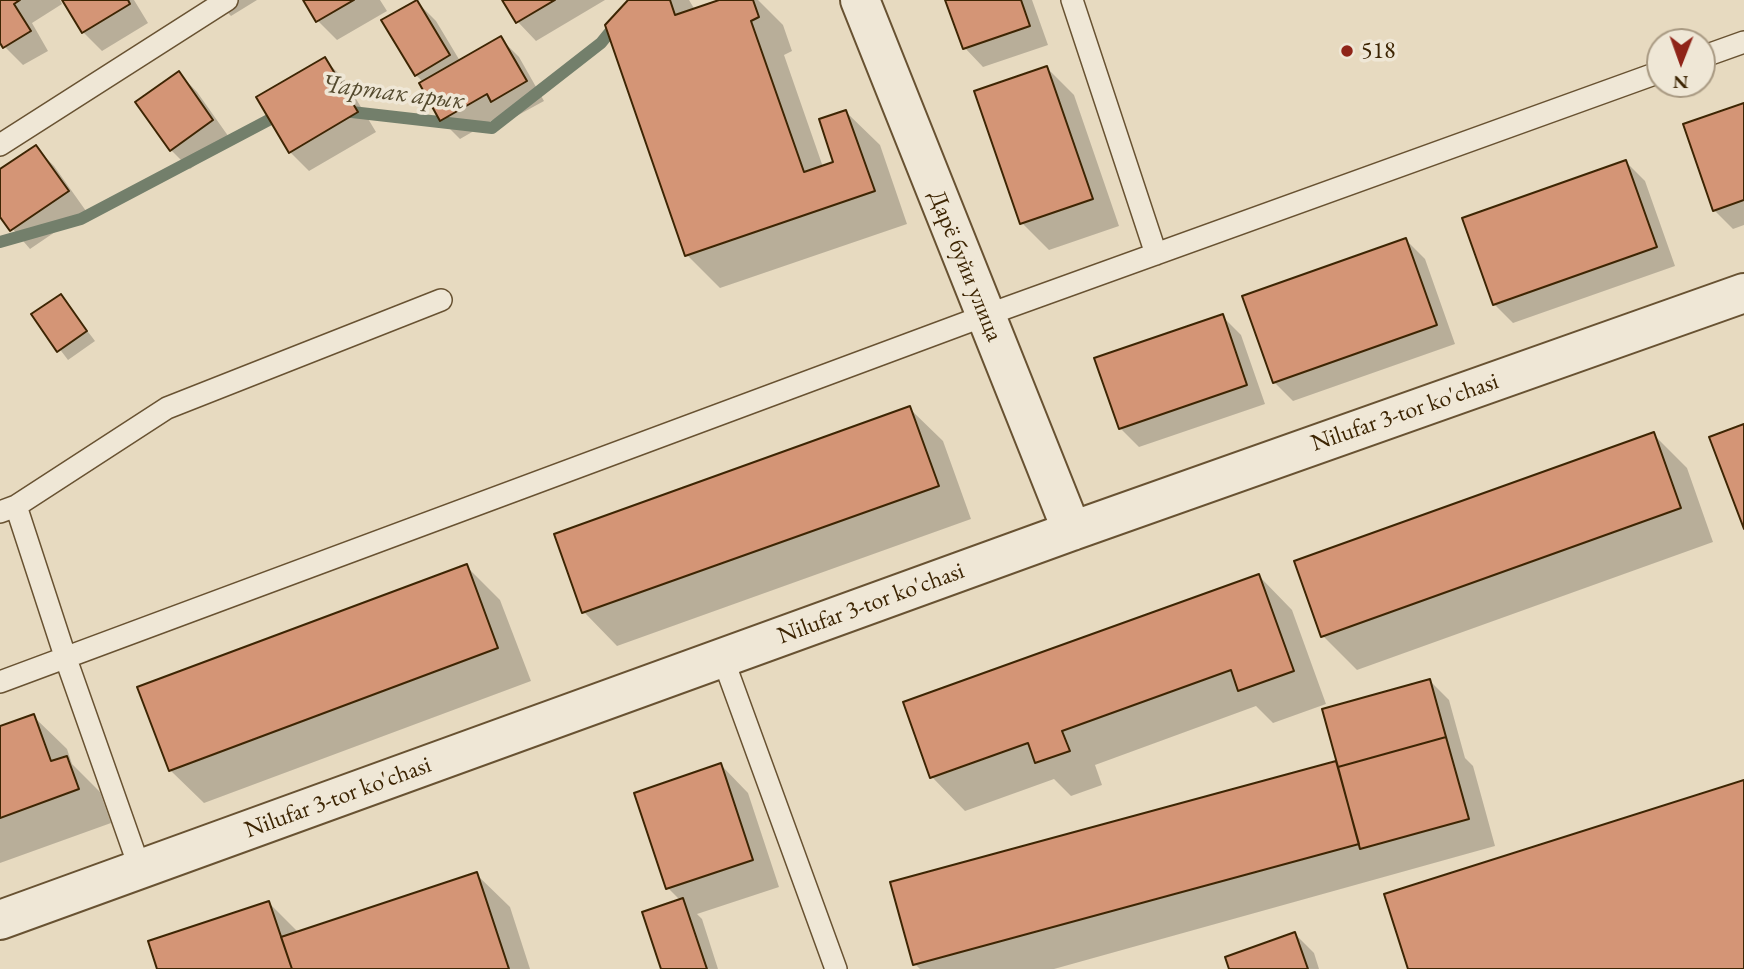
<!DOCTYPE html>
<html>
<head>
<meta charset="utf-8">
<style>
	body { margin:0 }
	#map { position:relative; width:1744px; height:969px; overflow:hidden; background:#e7dac0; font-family:"EB Garamond",serif }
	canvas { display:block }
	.north { position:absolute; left:1646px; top:28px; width:70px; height:70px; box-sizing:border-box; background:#efe7d6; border:2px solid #a89982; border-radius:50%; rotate:181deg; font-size:19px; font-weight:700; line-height:28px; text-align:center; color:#3d2503 }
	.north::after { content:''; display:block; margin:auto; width:24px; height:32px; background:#8f2418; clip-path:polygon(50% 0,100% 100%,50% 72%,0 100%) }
</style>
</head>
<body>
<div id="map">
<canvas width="1744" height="969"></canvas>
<div class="north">N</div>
</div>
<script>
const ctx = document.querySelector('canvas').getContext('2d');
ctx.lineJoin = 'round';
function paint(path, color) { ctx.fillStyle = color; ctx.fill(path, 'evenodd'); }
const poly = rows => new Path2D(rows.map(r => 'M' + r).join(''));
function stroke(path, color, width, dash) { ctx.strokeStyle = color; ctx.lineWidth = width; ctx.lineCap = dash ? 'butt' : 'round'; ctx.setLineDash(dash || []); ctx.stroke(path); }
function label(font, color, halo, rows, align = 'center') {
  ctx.font = font + ' "EB Garamond",serif'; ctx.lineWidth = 7; ctx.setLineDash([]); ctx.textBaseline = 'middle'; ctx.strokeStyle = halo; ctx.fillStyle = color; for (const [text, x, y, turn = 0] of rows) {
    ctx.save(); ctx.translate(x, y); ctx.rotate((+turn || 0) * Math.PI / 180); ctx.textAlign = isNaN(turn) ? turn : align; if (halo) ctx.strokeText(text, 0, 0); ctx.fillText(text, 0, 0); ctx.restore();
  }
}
paint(poly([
	[0,0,60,0,62,4,32,23,48,51,23,65,4,46,0,39],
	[64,0,134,0,148,23,102,51,83,32],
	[216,0,257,0,231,16],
	[305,0,380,0,387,11,337,40,318,21],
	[505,0,605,0,536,41,518,22],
	[631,0,689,0,695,10,725,0,758,0,783,25,792,51,784,55,823,167,836,163,846,112,880,145,907,224,720,288,687,255],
	[947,0,1032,0,1048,45,983,67,965,48],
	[417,2,436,21,460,61,500,38,519,57,544,101,511,119,505,113,460,139,441,120,423,82,416,75],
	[325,60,344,79,376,132,309,171,290,152],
	[1047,68,1074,95,1119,226,1049,250,1022,223],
	[179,73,197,92,231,140,190,169,171,150],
	[1744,105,1744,225,1733,229,1714,210],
	[35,147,54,166,86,211,30,249,0,214,0,171],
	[1626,162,1645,181,1675,266,1513,323,1494,304],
	[1406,240,1425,259,1455,344,1293,401,1274,382],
	[61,296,95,341,68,360,34,315],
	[1222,316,1241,335,1265,404,1139,447,1120,428],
	[909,408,943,441,971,519,617,646,584,612],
	[1653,434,1687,468,1713,542,1357,670,1323,636],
	[466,566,500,600,531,681,204,803,170,770],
	[1259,576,1292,610,1326,704,1273,723,1256,706,1095,765,1102,785,1071,796,1054,779,965,811,932,777],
	[1430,681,1449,700,1465,758,1473,766,1495,846,1054,969,920,969,915,964,1336,763,1340,767],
	[33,716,67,749,72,764,100,792,111,823,0,863,0,728],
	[721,765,748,793,779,887,697,914,702,919,718,969,663,969,681,901,668,888],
	[476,874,510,907,530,969,159,969,269,903,299,933],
	[1295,934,1314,953,1319,969,1231,969]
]), '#0003');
stroke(poly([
	[343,111,492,128,601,43,636,0],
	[0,242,81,219,282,113]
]), '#737f6b', 12);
const building = poly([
	[0,0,20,0,14,4,31,31,3,48,0,43,0,0],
	[62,0,128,0,130,4,82,33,62,0],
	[303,0,354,0,316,22,303,0],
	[417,0,450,55,415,76,381,20,417,0],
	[502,0,555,0,516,23,502,0],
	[628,0,670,0,675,15,719,0,753,0,759,17,751,21,804,172,833,162,819,119,846,110,875,191,685,256,605,25,628,0],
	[945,0,1021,0,1030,26,963,49,945,0],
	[501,36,527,81,491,102,487,94,440,121,419,83,501,36],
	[325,57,358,112,289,153,256,97,325,57],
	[1047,66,1093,199,1020,224,974,91,1047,66],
	[179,71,213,120,170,151,135,102,179,71],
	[1744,103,1744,200,1713,211,1683,124,1744,103],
	[36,145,69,191,10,231,0,217,0,169,36,145],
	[1626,160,1657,247,1493,305,1462,218,1626,160],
	[1406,238,1437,325,1273,383,1242,296,1406,238],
	[61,294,87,331,57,352,31,314,61,294],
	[1223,314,1247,385,1119,429,1094,358,1223,314],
	[910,406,939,486,582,613,554,534,910,406],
	[1744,424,1744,529,1709,437,1744,424],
	[1654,432,1681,508,1321,637,1294,561,1654,432],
	[467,564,498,648,169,771,137,687,467,564],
	[1259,574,1294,671,1238,691,1231,670,1062,731,1070,751,1035,763,1028,743,930,778,903,702,1259,574],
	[1430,679,1446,737,1338,767,1322,709,1430,679],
	[34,714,51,761,67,756,79,789,0,818,0,726,34,714],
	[1446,737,1469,819,1360,849,1338,767,1446,737],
	[1336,761,1359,844,913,965,890,882,1336,761],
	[721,763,753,860,666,889,634,793,721,763],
	[1744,780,1744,969,1408,969,1384,894,1744,780],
	[477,872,509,969,292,969,281,937,477,872],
	[683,898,707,969,661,969,642,912,683,898],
	[269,901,292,969,157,969,148,941,269,901],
	[1295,932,1308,969,1229,969,1225,957,1295,932]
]);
paint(building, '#d49576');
stroke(building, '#3d2503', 2);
const service = poly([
	[1072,0,1156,254],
	[1702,57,1744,42],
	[0,145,227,0],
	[16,506,66,659,140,869],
	[0,512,16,506,167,408,441,300],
	[723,659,836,969],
	[0,682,984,316,1660,72]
]);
const minor = poly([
	[860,0,1072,531],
	[0,920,1072,531,1744,293]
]);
stroke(service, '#685232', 24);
stroke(minor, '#685232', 42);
stroke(service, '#efe7d6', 21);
stroke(minor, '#efe7d6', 38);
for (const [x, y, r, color] of [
	[1347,51,7,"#8f2418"]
]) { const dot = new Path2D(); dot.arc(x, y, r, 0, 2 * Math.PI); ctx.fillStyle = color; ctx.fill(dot); stroke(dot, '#efe7d6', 2.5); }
label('24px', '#3d2503', '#efe7d6', [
	["518",1361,51]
], 'left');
label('24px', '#3d2503', '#efe7d6', [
	["Дарё буйи улица",965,266,68],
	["Nilufar 3-tor ko'chasi",1405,413,-19],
	["Nilufar 3-tor ko'chasi",871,604,-20],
	["Nilufar 3-tor ko'chasi",338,798,-20]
]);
label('italic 26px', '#544a2e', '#efe7d6', [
	["Чартак арык",393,93,7]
]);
</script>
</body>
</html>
